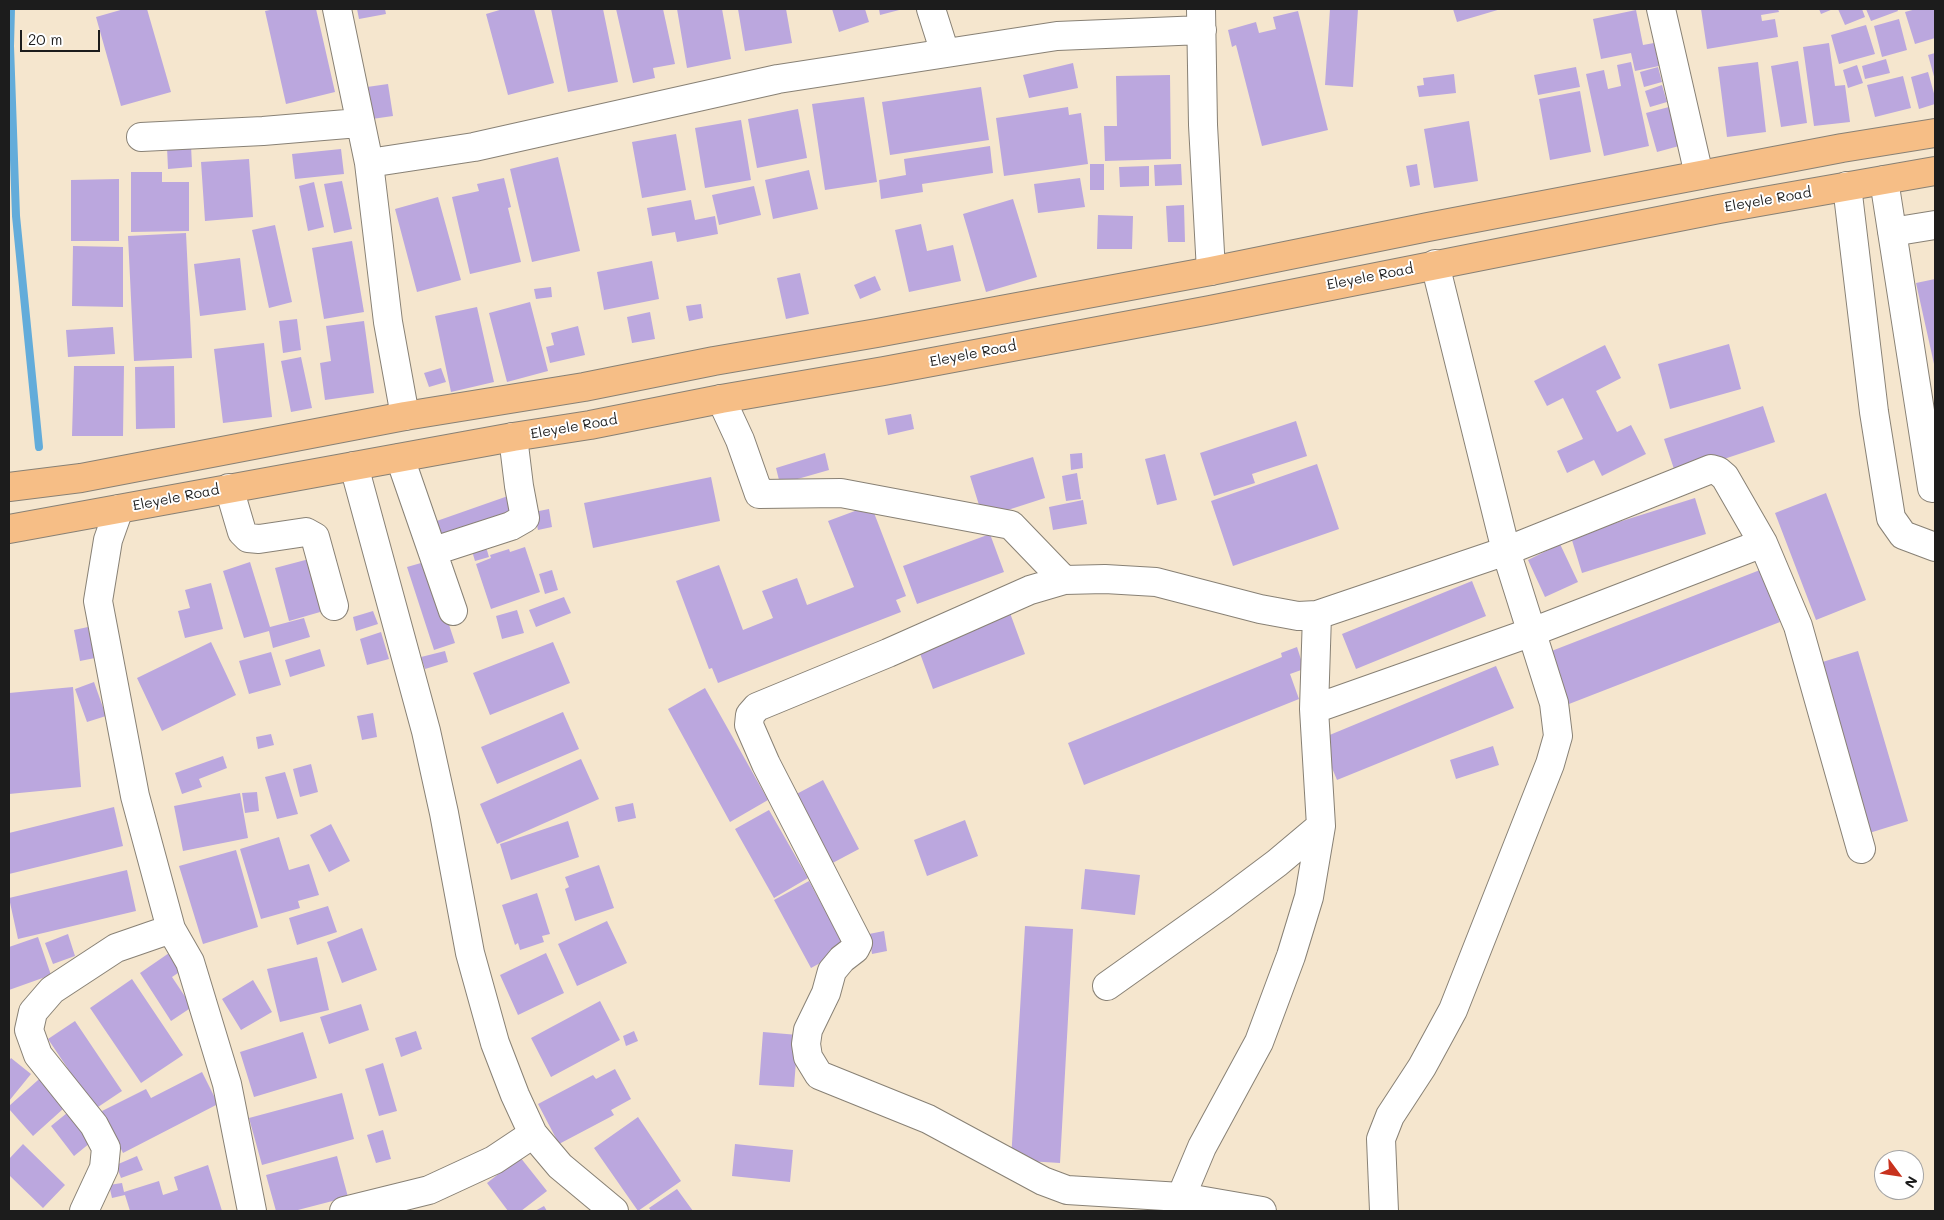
<!DOCTYPE html>
<html>
<head>
<meta charset="utf-8">
<style>
	body { margin:0 }
	#map { position:relative; width:1944px; height:1220px; overflow:hidden; background:#f5e6ce; font-family:Mali,sans-serif }
	canvas { display:block }
	.frame { position:absolute; inset:0; border:10px solid #1c1c1c; pointer-events:none }
	.north { position:absolute; left:1874px; top:1150px; width:50px; height:50px; box-sizing:border-box; background:#fff; border:1px solid #a4a4a4; border-radius:50%; rotate:121deg; font-size:14px; font-weight:700; line-height:20px; text-align:center; color:#1c1c1c }
	.north::after { content:''; display:block; margin:auto; width:18px; height:22px; background:#c8321e; clip-path:polygon(50% 0,100% 100%,50% 72%,0 100%) }
	.scale { position:absolute; left:20px; top:30px; width:80px; height:22px; box-sizing:border-box; border:2px solid #1c1c1c; border-top:0; padding-left:6px; font-size:15px; line-height:18px; white-space:nowrap; color:#1c1c1c; -webkit-text-stroke:4px #fff; paint-order:stroke }
</style>
</head>
<body>
<div id="map">
<canvas width="1944" height="1220"></canvas>
<div class="frame"></div>
<div class="north">N</div>
<div class="scale">20 m</div>
</div>
<script>
const ctx = document.querySelector('canvas').getContext('2d');
ctx.lineJoin = 'round';
const poly = rows => new Path2D(rows.map(r => 'M' + r).join(''));
function stroke(path, color, width, dash) { ctx.strokeStyle = color; ctx.lineWidth = width; ctx.lineCap = dash ? 'butt' : 'round'; ctx.setLineDash(dash || []); ctx.stroke(path); }
function paint(path, color) { ctx.fillStyle = color; ctx.fill(path, 'evenodd'); }
function label(font, color, halo, rows, align = 'center') {
  ctx.font = font + ' Mali,sans-serif'; ctx.lineWidth = 4; ctx.setLineDash([]); ctx.textBaseline = 'middle'; ctx.strokeStyle = halo; ctx.fillStyle = color; for (const [text, x, y, turn = 0] of rows) {
    ctx.save(); ctx.translate(x, y); ctx.rotate((+turn || 0) * Math.PI / 180); ctx.textAlign = isNaN(turn) ? turn : align; if (halo) ctx.strokeText(text, 0, 0); ctx.fillText(text, 0, 0); ctx.restore();
  }
}
stroke(poly([
	[11,9,10,46,16,216,39,447]
]), '#63acda', 8);
paint(poly([
	[124,9,147,9,171,92,121,106,96,17],
	[275,9,316,9,335,92,286,104,265,11],
	[357,9,385,9,386,14,359,19],
	[503,9,534,9,554,83,508,95,486,14],
	[551,9,603,9,618,82,568,92],
	[616,9,663,9,675,64,653,68,655,78,633,83],
	[677,9,722,9,731,59,687,68],
	[738,9,786,9,792,43,745,51],
	[832,9,865,9,869,22,839,32],
	[879,9,903,9,880,15],
	[1330,9,1358,9,1353,87,1325,85],
	[1453,9,1501,9,1457,22],
	[1701,9,1778,9,1779,12,1761,15,1762,21,1775,19,1778,37,1707,49],
	[1819,9,1833,9,1821,14],
	[1838,9,1862,9,1865,17,1845,25],
	[1866,9,1897,9,1898,11,1871,21],
	[1916,9,1935,9,1935,38,1915,44,1905,12],
	[1636,10,1643,45,1654,43,1659,66,1635,71,1631,53,1601,59,1593,19],
	[1298,11,1328,130,1262,146,1236,45,1232,47,1228,30,1256,22,1259,33,1276,29,1273,17],
	[1899,19,1907,50,1882,57,1874,26],
	[1866,25,1875,54,1839,64,1831,35],
	[1829,43,1835,86,1845,85,1850,122,1814,126,1803,47],
	[1935,53,1935,80,1928,55],
	[1886,59,1890,73,1865,79,1862,66],
	[1798,61,1807,123,1781,127,1771,66],
	[1631,62,1649,146,1604,156,1586,74,1604,70,1608,89,1621,86,1617,65],
	[1758,62,1766,132,1727,137,1718,67],
	[1073,63,1078,88,1029,98,1023,75],
	[1857,65,1863,83,1848,88,1843,70],
	[1576,67,1580,87,1538,95,1534,75],
	[1658,67,1662,82,1644,87,1640,72],
	[1928,72,1935,97,1935,104,1919,109,1911,77],
	[1454,74,1456,93,1419,97,1417,86,1424,85,1423,78],
	[1170,75,1171,159,1105,161,1104,126,1117,126,1116,76],
	[1903,76,1911,108,1875,117,1867,85],
	[388,84,393,116,372,119,367,87],
	[1662,85,1667,102,1650,107,1645,91],
	[981,87,989,140,890,155,882,102],
	[1580,91,1591,152,1550,160,1539,99],
	[864,97,877,182,825,190,812,104],
	[1068,107,1069,115,1081,113,1088,164,1004,176,996,118],
	[1669,107,1679,146,1657,152,1646,113],
	[798,109,807,158,757,168,748,119],
	[741,120,751,180,705,188,695,128],
	[1469,121,1478,181,1434,188,1424,129],
	[676,134,686,190,642,198,632,142],
	[191,145,192,167,168,169,167,147],
	[990,146,993,173,922,184,923,192,881,199,879,180,906,175,904,159],
	[341,149,344,174,295,179,292,154],
	[558,157,580,251,532,262,510,169],
	[249,159,253,217,205,221,201,162],
	[1090,164,1104,164,1104,190,1090,190],
	[1181,164,1182,185,1155,186,1154,165],
	[1417,164,1420,185,1410,187,1406,166],
	[1149,166,1149,186,1120,187,1119,167],
	[809,170,818,209,773,219,765,180],
	[131,172,162,172,162,182,189,182,189,231,131,232],
	[504,178,511,207,508,208,521,262,470,274,452,197,479,191,477,184],
	[1080,178,1085,207,1038,213,1034,184],
	[119,179,119,241,71,241,71,180],
	[342,181,352,229,334,233,324,184],
	[314,182,324,227,308,231,299,186],
	[754,186,761,215,719,225,712,195],
	[438,197,461,280,417,292,395,209],
	[1013,199,1037,277,986,292,963,214],
	[691,200,695,220,715,216,718,234,677,242,675,232,652,236,647,208],
	[1184,205,1185,242,1168,242,1166,206],
	[1098,215,1133,216,1132,249,1097,249],
	[921,224,927,251,953,245,961,281,909,292,895,230],
	[275,225,292,302,269,308,252,230],
	[186,233,192,358,134,361,128,236],
	[352,241,364,312,324,319,312,248],
	[73,246,123,247,123,307,72,306],
	[240,258,246,310,200,316,194,264],
	[652,261,659,299,604,310,597,272],
	[800,273,809,314,786,319,777,278],
	[875,276,881,290,860,299,854,285],
	[1935,279,1935,364,1934,364,1916,283],
	[551,287,552,297,536,299,534,289],
	[530,302,548,371,507,382,489,313],
	[701,304,703,318,689,321,686,306],
	[477,307,494,382,451,392,435,316],
	[650,312,655,339,632,343,627,317],
	[297,319,301,350,283,353,279,321],
	[364,321,374,393,325,400,320,363,331,361,326,326],
	[578,326,585,355,550,363,546,347,554,345,551,333],
	[113,327,115,354,68,357,66,330],
	[264,343,272,417,223,423,214,349],
	[1729,344,1741,389,1670,409,1658,364],
	[1605,345,1621,378,1596,391,1617,432,1631,425,1646,454,1602,476,1594,460,1567,473,1557,451,1583,439,1563,398,1547,406,1534,381],
	[301,357,312,408,291,412,281,361],
	[74,366,124,366,123,436,72,436],
	[174,366,175,428,136,429,135,367],
	[441,368,446,382,429,387,424,373],
	[1763,406,1775,442,1676,475,1664,439],
	[911,414,914,429,888,435,885,419],
	[1296,421,1307,456,1252,474,1255,483,1214,496,1200,453],
	[825,453,829,470,780,484,776,468],
	[1082,453,1083,468,1071,470,1070,454],
	[1165,454,1177,500,1157,505,1145,459],
	[1033,457,1045,498,983,518,970,476],
	[1317,464,1339,529,1233,566,1211,501],
	[1077,473,1081,499,1066,501,1062,476],
	[711,477,720,521,593,548,584,503],
	[1826,493,1866,600,1816,620,1775,513],
	[508,496,515,518,439,544,431,523],
	[1695,498,1706,534,1582,573,1571,537],
	[1083,500,1087,524,1053,530,1049,507],
	[871,505,906,596,896,600,901,612,718,683,712,668,709,669,676,581,719,565,743,630,773,618,762,591,797,578,807,605,854,587,828,521],
	[549,509,552,527,538,530,534,512],
	[990,534,1004,572,917,604,903,566],
	[1560,544,1578,582,1545,597,1528,560],
	[486,547,489,557,475,561,472,551],
	[525,547,540,592,491,609,476,564,491,558,490,555,509,549,510,552],
	[313,558,327,610,289,621,275,568],
	[428,561,455,643,434,650,407,567],
	[250,562,270,627,304,618,310,637,273,648,269,631,244,638,223,571],
	[552,570,558,590,545,594,539,574],
	[1760,570,1780,622,1569,704,1549,652],
	[1472,581,1486,616,1356,669,1342,634],
	[211,583,223,629,185,638,178,611,190,608,185,590],
	[564,597,571,613,536,627,529,610],
	[517,610,524,633,502,639,496,616],
	[373,611,378,624,356,631,353,617],
	[1010,613,1025,654,933,689,918,648],
	[88,627,95,658,80,661,74,630],
	[381,632,389,659,367,665,360,639],
	[211,642,236,695,162,731,137,678],
	[553,642,570,683,490,715,473,673],
	[1297,647,1304,669,1290,674,1299,699,1084,785,1068,743,1282,657,1281,653],
	[320,649,325,666,290,677,285,660],
	[445,651,448,662,425,669,421,657],
	[1858,651,1908,821,1866,834,1816,664],
	[271,652,281,685,249,694,239,661],
	[1496,666,1514,708,1337,780,1320,739],
	[94,682,106,716,87,722,75,689],
	[73,687,81,787,9,794,9,693],
	[705,688,768,800,730,822,668,709],
	[563,712,579,749,497,784,481,747],
	[373,713,377,737,362,740,357,716],
	[271,734,274,745,258,749,256,737],
	[1493,746,1499,765,1456,779,1450,760],
	[223,756,227,768,199,779,202,787,182,794,175,773],
	[581,759,599,799,497,844,480,804],
	[311,764,318,792,300,797,293,769],
	[285,772,298,814,277,819,265,777],
	[823,780,859,849,825,867,789,798],
	[257,792,259,811,245,813,242,793],
	[240,793,248,838,183,851,174,806],
	[633,803,636,818,618,822,615,807],
	[114,807,123,846,9,874,9,833],
	[769,810,808,878,774,898,735,829],
	[965,820,978,856,927,876,914,840],
	[568,821,579,857,511,880,500,844],
	[331,824,350,861,329,872,310,835],
	[279,837,289,870,309,864,319,895,298,901,300,908,261,919,240,849],
	[236,850,258,927,203,944,179,866],
	[599,865,614,908,575,921,565,889,569,887,565,877],
	[1085,869,1140,875,1135,915,1081,909],
	[127,870,136,911,18,939,9,898],
	[809,881,846,949,811,968,774,900],
	[537,893,550,934,542,936,544,942,520,950,518,943,515,945,502,905],
	[328,906,337,932,297,945,289,918],
	[607,921,627,963,577,986,558,944],
	[1025,926,1073,929,1060,1163,1011,1160],
	[362,928,377,970,342,983,327,942],
	[884,931,887,951,872,954,869,934],
	[68,934,75,956,53,964,45,943],
	[38,937,51,975,9,990,9,947],
	[172,951,184,969,172,977,192,1007,171,1021,140,973],
	[546,953,564,993,518,1015,500,975],
	[317,957,329,1010,280,1022,267,969],
	[132,979,183,1055,141,1083,90,1008],
	[253,980,272,1012,241,1030,222,999],
	[600,1001,620,1040,551,1077,531,1038],
	[361,1004,369,1030,329,1044,320,1017],
	[75,1021,122,1091,95,1109,48,1039],
	[416,1031,422,1049,401,1057,395,1038],
	[634,1031,638,1041,626,1046,623,1036],
	[303,1032,317,1078,254,1097,240,1052],
	[763,1032,798,1035,794,1087,759,1085],
	[11,1058,31,1074,9,1101,9,1061],
	[383,1063,397,1111,379,1116,365,1069],
	[615,1069,631,1099,611,1110,614,1115,559,1144,538,1104,593,1075,596,1079],
	[47,1072,73,1100,33,1136,9,1109,9,1106],
	[202,1072,218,1104,123,1153,102,1111,146,1089,151,1098],
	[342,1093,354,1139,262,1165,249,1118],
	[72,1109,95,1139,74,1156,51,1126],
	[638,1117,681,1181,638,1211,594,1148],
	[383,1130,391,1159,376,1163,367,1135],
	[23,1144,65,1185,43,1208,9,1175,9,1159],
	[735,1144,793,1150,790,1182,732,1176],
	[137,1156,143,1170,121,1178,116,1165],
	[337,1156,348,1197,294,1211,276,1211,266,1175],
	[520,1157,547,1191,521,1211,508,1211,487,1183],
	[208,1165,222,1211,130,1211,125,1195,112,1198,109,1185,122,1183,124,1192,159,1181,163,1195,178,1190,174,1177],
	[677,1189,693,1211,651,1211,649,1208],
	[544,1206,547,1211,535,1211]
]), '#bba7de');
const minor = poly([
	[337,9,369,163,388,322,405,416],
	[931,9,945,53],
	[1201,9,1203,125,1211,271],
	[1661,9,1699,175],
	[141,137,263,131,359,123],
	[369,163,474,147,778,79,1057,36,1202,30],
	[1884,180,1932,488],
	[1847,186,1874,412,1891,518,1903,535,1935,547],
	[1892,232,1935,225],
	[721,399,740,440,759,494,841,493,1011,525,1064,580],
	[400,458,453,611],
	[354,466,426,731,444,813,470,953,495,1043,515,1095,533,1134,560,1166,614,1211],
	[229,488,242,532,248,538,259,539,306,532,315,537,334,606],
	[119,509,108,540,98,601,135,796,171,929,190,962,227,1084,252,1211],
	[434,551,511,526,525,518,519,486,513,437],
	[1314,709,1532,632,1763,543],
	[1107,986,1221,905,1277,863,1321,826],
	[1181,1197,1202,1147,1259,1042,1291,956,1309,897,1321,826,1314,709,1317,615],
	[84,1211,104,1168,106,1148,94,1125,38,1055,29,1030,33,1012,52,990,116,948,171,929],
	[344,1211,429,1190,494,1160,533,1134],
	[1262,1211,1181,1197,1067,1190,1043,1181,928,1119,819,1075,808,1057,806,1044,808,1030,826,993,832,971,842,959,855,949,858,943,766,764,749,725,750,715,757,707,888,653,1030,590,1064,580,1105,579,1156,582,1260,609,1298,616,1317,615,1506,551,1711,469,1718,471,1725,477,1763,543,1798,626,1861,849],
	[1384,1211,1381,1139,1390,1116,1422,1067,1453,1010,1550,764,1558,736,1554,703,1506,551,1435,264]
]);
const major = poly([
	[9,487,81,478,405,416,584,387,714,361,877,333,1211,271,1428,227,1842,148,1935,133],
	[9,529,513,437,590,425,721,399,884,371,1210,310,1719,209,1935,171]
]);
stroke(minor, '#888175', 30);
stroke(major, '#888175', 30);
stroke(minor, '#fff', 28);
stroke(major, '#f6be86', 28);
label('14px', '#1c1c1c', '#fff', [
	["Eleyele Road",1768,200,-10],
	["Eleyele Road",1370,277,-11],
	["Eleyele Road",973,354,-11],
	["Eleyele Road",574,427,-10],
	["Eleyele Road",176,498,-11]
]);
</script>
</body>
</html>
